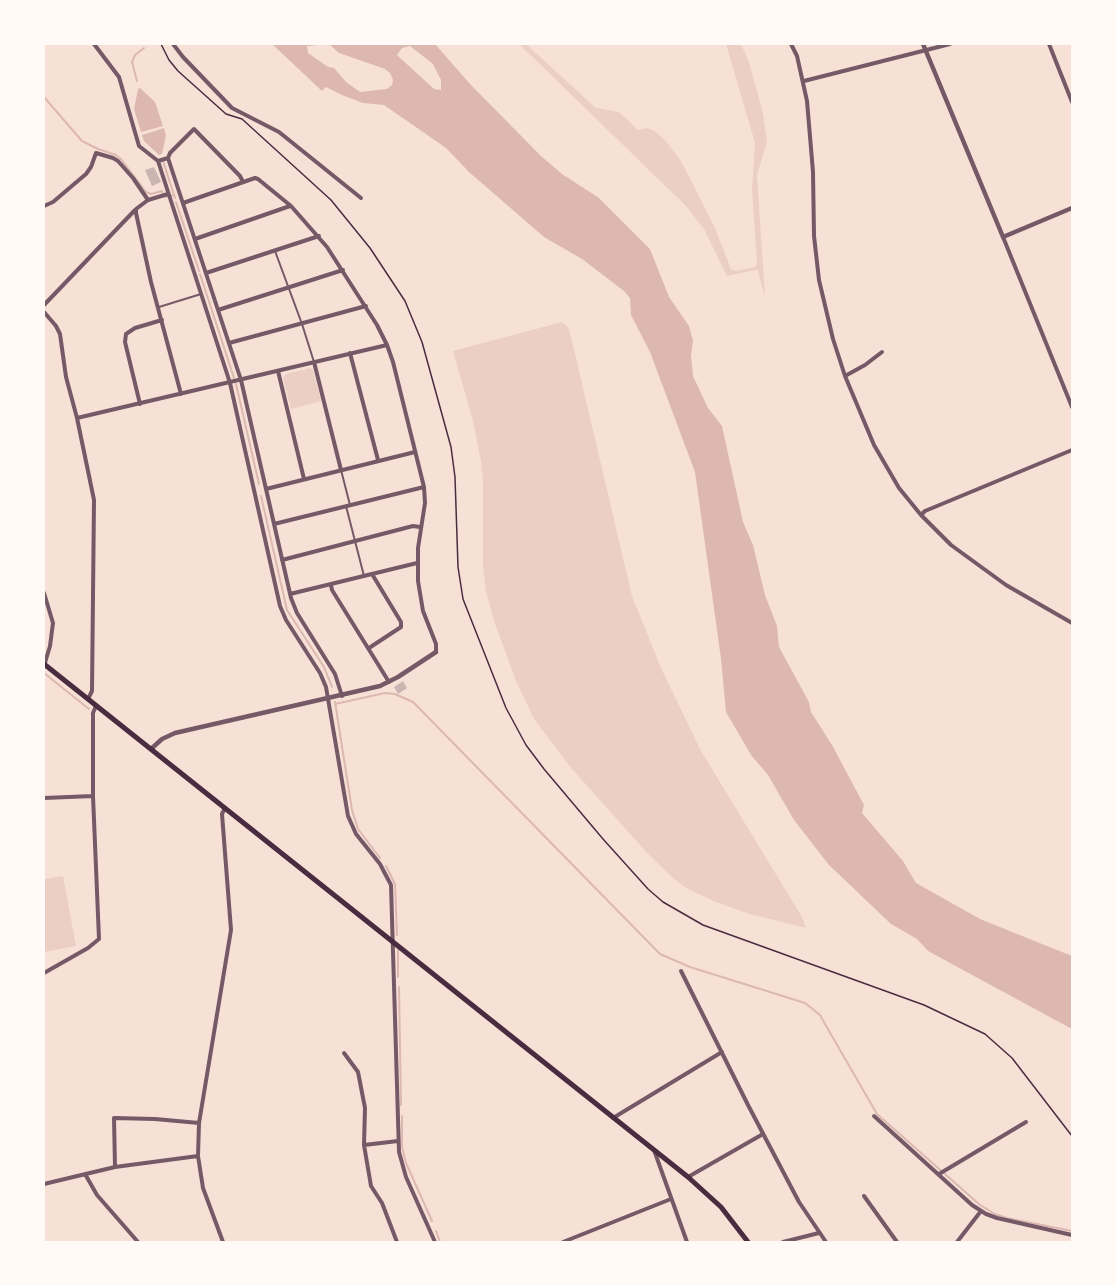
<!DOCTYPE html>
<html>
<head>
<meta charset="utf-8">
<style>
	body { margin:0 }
	#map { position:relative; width:1116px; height:1286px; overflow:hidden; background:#f7e1d7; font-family:Overpass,sans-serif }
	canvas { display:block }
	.frame { position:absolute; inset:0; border:45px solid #fffaf5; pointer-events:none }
</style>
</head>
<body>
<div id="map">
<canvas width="1116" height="1286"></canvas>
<div class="frame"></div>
</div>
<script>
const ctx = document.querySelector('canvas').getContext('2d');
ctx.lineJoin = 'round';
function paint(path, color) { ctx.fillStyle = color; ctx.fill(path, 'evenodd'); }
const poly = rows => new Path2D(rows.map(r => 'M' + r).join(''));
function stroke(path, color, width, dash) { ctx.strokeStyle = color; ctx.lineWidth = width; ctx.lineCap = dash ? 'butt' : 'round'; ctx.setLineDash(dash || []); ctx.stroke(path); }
paint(poly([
	[519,44,526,44,596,108,619,112,638,130,648,128,655,131,665,140,681,161,715,228,731,269,736,271,755,267,757,264,752,189,755,143,726,44,741,44,749,62,763,113,767,142,757,175,765,297,758,271,756,270,727,276,704,229,686,206],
	[562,322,568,327,572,341,632,596,661,668,701,751,802,917,806,928,750,914,716,902,686,888,674,879,649,855,572,769,534,719,517,683,495,624,486,592,483,566,483,482,481,462,473,421,453,351],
	[310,368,313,370,321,401,291,409,283,378,286,374],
	[63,876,76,946,44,952,44,879]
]), '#ebcfc5');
paint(poly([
	[272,44,435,44,470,84,541,156,562,174,599,198,650,249,669,297,689,326,693,341,691,356,693,376,708,408,722,426,743,522,753,545,765,595,777,626,779,647,809,702,811,712,832,745,864,805,862,813,903,861,916,883,980,919,1072,956,1072,1029,928,951,917,939,891,924,829,865,794,820,768,775,751,755,726,712,721,659,695,472,650,352,631,315,630,298,624,291,582,259,544,237,469,172,446,148,384,105,363,103,342,95,326,87,322,91],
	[329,44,339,53,385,69,390,73,393,80,392,85,387,89,360,92,346,82,334,68,328,67,308,53,307,46],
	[410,46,433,64,441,80,441,90,434,89,397,55,402,48],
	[140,88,155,102,163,126,141,132,134,109,138,89],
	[164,128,166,135,162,154,159,155,144,141,142,135]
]), '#dcb8b0');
stroke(poly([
	[137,81,132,62,135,55,144,48],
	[44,97,82,141,98,149,116,155,121,159,146,192,151,194,162,191,163,196,166,197,174,195],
	[163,161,175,198],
	[176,202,199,271],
	[200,274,234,378],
	[236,384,259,484],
	[261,496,287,610,324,667,332,687],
	[44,673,89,709],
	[335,702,352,810,358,829,380,858],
	[335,704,385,693,395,694,413,702,660,954,690,967,805,1003,820,1015,825,1024,877,1114,980,1205,995,1214,1007,1218,1072,1231],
	[386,866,395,884,397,935],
	[398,950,398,977],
	[399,987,401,1105],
	[402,1116,402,1147,406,1163,432,1221],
	[436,1231,440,1242]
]), '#dcb8b0', 2);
paint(poly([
	[154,167,161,182,152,186,145,170],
	[403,681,407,688,398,694,394,687]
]), '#ccb4b1');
stroke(poly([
	[161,44,169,60,178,71,226,114,242,119,331,200,370,248,405,301,422,342,451,447,455,477,458,567,463,599,506,708,526,745,544,769,603,839,648,889,663,902,703,925,924,1005,985,1034,1012,1058,1072,1136]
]), '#4a2c40', 1.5);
stroke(poly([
	[275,251,302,324,314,362],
	[159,307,201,294],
	[341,470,350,505],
	[346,506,364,576]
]), '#755966', 2);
stroke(poly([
	[94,44,119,77,139,146,158,161,230,383,280,606,286,620,320,673,326,687,348,816,356,834,380,864,391,885,399,1152,406,1177,435,1242],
	[173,44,183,57,232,108,279,132,361,198],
	[791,44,797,56,807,101,813,172,814,236,819,280,833,339,845,376,874,445,899,488,921,515,951,545,1006,585,1072,623],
	[1049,44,1072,102],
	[804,81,950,44],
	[168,158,241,380,291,598,297,613,335,674,342,696],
	[158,161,168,158,170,153,194,129,240,176,243,182],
	[168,194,148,200,136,209,136,213,151,282,181,394],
	[183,203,255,178,258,179,291,206,327,247,377,325,387,345,393,362,424,487,425,503,418,548,418,581,423,611,436,644,436,652],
	[44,206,53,202,86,174,91,167,96,153,113,158,118,161,133,178,148,200],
	[1003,237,1072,407],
	[195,239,290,206],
	[206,273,319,236],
	[44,305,135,210],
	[218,310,343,270],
	[44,312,56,326,60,334,66,377,77,418,94,500,92,691,88,699],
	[229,343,366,306],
	[350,353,378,460],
	[314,362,341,470],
	[278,371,304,479],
	[845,376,865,365,882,352],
	[140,404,125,342,126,334,135,328,162,320],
	[77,418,387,345],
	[266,489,415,452],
	[921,515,925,511,1072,450],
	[274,524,424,487],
	[282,560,413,526,420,527],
	[331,585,332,590,389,682],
	[44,593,53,623,50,646,44,666],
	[290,594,417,563],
	[369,648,401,627,401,622,372,574],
	[44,798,93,796],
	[681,971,748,1105,799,1202,826,1242],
	[44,973,88,948,99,939,93,796,93,713,96,706],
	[344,1053,358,1072,365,1108,364,1145,371,1186,382,1203,397,1242],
	[874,1116,972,1205,986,1214,997,1218,1072,1235],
	[613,1118,722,1052],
	[364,1145,398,1141],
	[654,1150,687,1242],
	[115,1167,114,1118,155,1119,199,1123],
	[85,1174,97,1195,138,1242],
	[939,1174,1026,1122],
	[688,1177,763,1134],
	[44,1184,115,1167,198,1156],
	[864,1196,897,1242],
	[223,1242,203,1188,198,1156,199,1123,231,930,222,814,225,808],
	[563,1242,671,1199],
	[783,1242,819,1233],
	[957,1242,981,1211]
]), '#755966', 4);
stroke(poly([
	[923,44,1003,237,1072,208],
	[151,749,162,739,175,733,380,686,398,677,436,652]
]), '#755966', 4.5);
stroke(poly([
	[44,664,688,1177,721,1207,748,1242]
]), '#4a2c40', 5);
</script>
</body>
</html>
